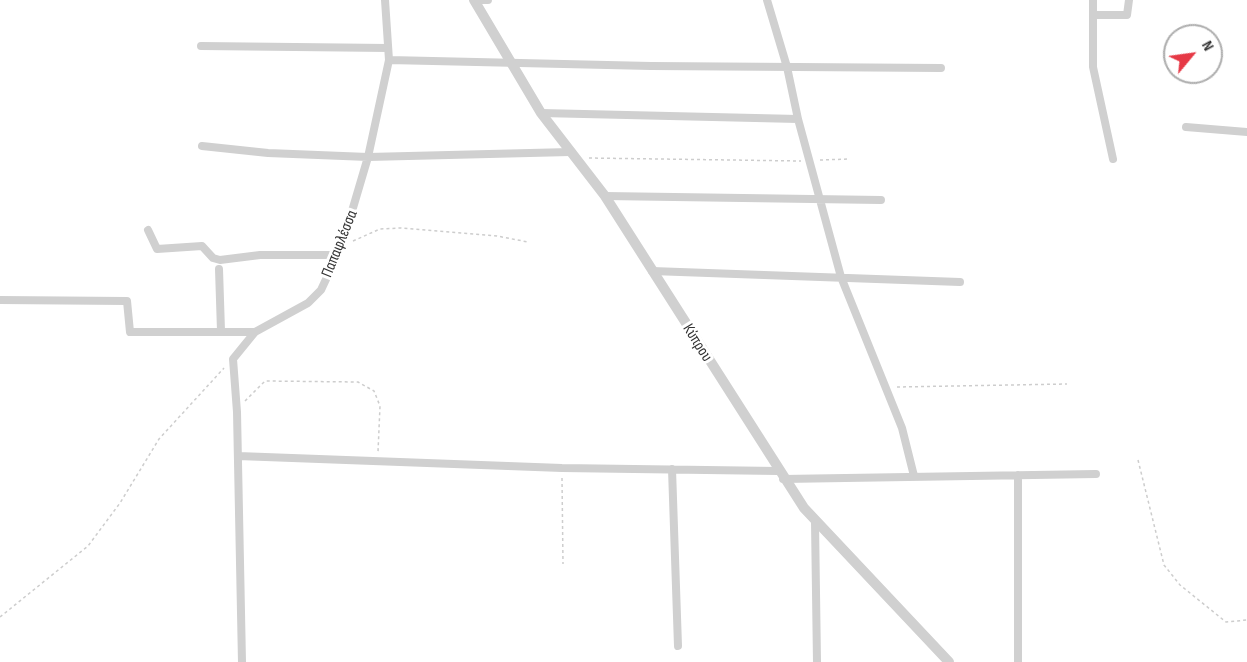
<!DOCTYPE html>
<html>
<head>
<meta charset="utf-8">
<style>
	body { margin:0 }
	#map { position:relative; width:1247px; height:662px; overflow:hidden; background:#fff; font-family:"Sofia Sans Condensed",sans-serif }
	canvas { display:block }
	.north { position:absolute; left:1163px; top:24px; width:60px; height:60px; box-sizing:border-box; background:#fff; border:2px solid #adadad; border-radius:50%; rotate:61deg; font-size:16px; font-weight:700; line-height:24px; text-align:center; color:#333 }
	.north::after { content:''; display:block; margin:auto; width:21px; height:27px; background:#e63946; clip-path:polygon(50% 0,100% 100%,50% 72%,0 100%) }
</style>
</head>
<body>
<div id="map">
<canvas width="1247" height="662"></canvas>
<div class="north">N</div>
</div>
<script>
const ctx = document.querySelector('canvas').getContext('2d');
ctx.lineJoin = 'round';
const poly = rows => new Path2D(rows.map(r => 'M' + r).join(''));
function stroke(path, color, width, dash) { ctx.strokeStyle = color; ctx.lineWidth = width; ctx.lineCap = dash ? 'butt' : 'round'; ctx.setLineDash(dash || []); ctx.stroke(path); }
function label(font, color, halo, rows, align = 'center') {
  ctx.font = font + ' "Sofia Sans Condensed",sans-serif'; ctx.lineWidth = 6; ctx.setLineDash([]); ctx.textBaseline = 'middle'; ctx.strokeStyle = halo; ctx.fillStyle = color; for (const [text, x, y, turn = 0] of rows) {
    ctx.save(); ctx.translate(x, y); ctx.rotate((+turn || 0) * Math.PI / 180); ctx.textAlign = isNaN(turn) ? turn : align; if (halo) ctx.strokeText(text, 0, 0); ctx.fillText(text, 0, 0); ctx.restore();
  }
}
stroke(poly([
	[589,158,801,161],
	[820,160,849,159],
	[353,241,380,229,400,228,497,236,528,242],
	[897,387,1067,384],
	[245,401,265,381,358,382,374,391,380,406,378,452],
	[1138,460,1164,565,1180,585,1226,622,1247,620],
	[562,478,563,564],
	[0,617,88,546,120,503,159,439,224,368]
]), '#cdcdcd', 1.5, [3, 3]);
stroke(poly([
	[474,0,488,0],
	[767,0,787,67,798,119,841,277,902,428,914,476],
	[1093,0,1093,67,1113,159],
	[1094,15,1127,15,1129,0],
	[201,46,388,48],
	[389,60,651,66,941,68],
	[541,113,798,119],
	[1186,127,1247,132],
	[202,146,268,153,368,157,570,152],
	[605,196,881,200],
	[148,230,157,249,202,246,213,258,220,260,260,255,337,255],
	[219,269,221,331],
	[652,271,960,282],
	[0,300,127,301,130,332,255,332],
	[238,456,562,468,778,471],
	[672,469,678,646],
	[783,479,1096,474],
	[815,522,817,662],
	[242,662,237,412,233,359,255,332,308,303,321,290,342,245,368,157,389,60,385,0],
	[1018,662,1018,475]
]), '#d0d0d0', 8);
stroke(poly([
	[474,0,541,113,605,196,804,508,949,662]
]), '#d0d0d0', 10);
label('16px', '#333', '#fff', [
	["Παπαφλέσσα",340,244,-68],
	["Κύπρου",697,343,58]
]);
</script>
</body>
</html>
